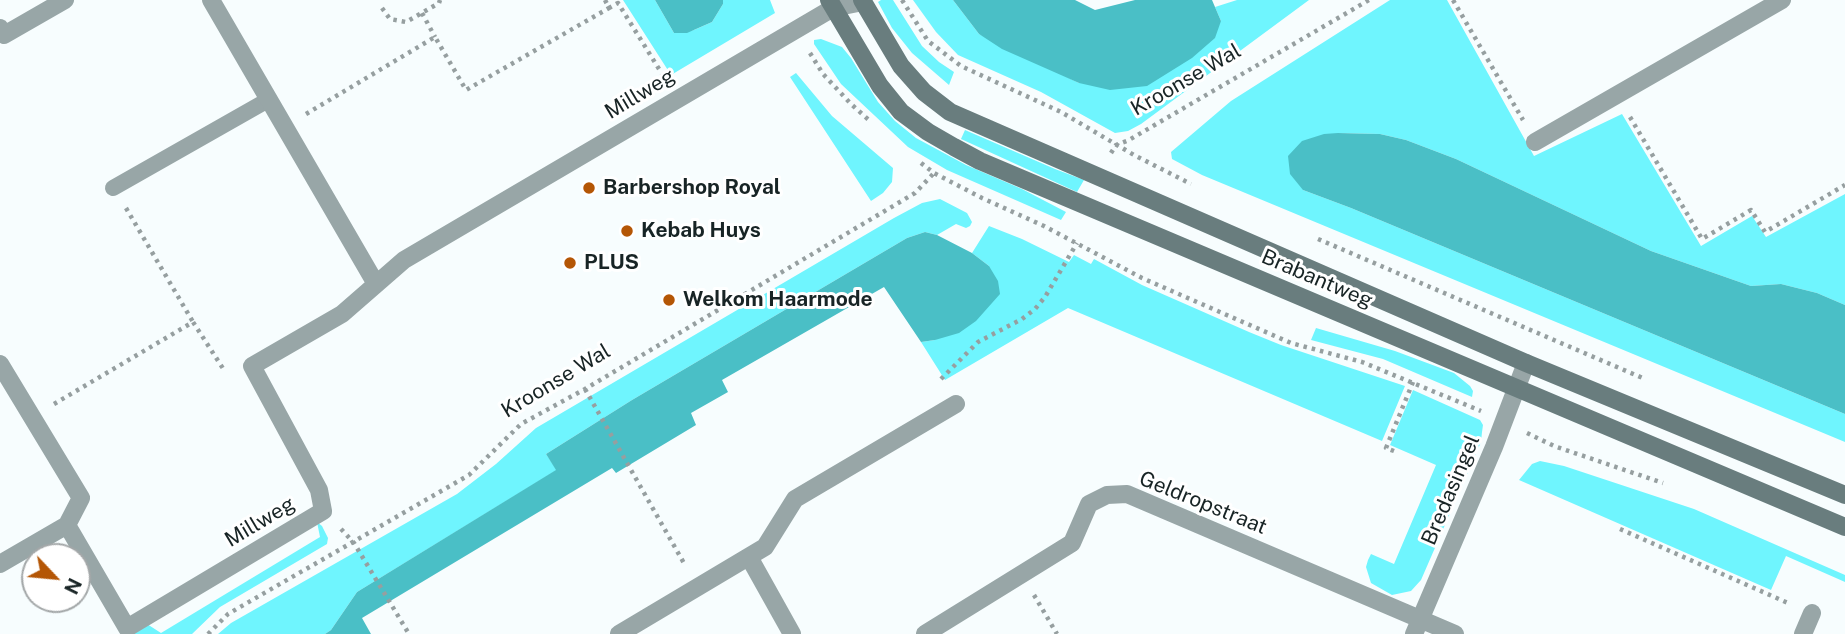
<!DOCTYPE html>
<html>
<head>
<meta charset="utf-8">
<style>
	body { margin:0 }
	#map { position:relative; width:1845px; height:634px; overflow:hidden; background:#f7fdfe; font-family:"Public Sans",sans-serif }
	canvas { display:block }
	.north { position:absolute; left:21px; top:543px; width:70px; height:70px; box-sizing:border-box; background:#fff; border:2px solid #a3a7a8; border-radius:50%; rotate:116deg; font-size:19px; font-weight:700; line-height:28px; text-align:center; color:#182425 }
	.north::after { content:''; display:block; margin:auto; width:24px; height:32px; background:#b45605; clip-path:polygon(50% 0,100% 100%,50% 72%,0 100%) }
</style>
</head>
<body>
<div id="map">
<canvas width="1845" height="634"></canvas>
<div class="north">N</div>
</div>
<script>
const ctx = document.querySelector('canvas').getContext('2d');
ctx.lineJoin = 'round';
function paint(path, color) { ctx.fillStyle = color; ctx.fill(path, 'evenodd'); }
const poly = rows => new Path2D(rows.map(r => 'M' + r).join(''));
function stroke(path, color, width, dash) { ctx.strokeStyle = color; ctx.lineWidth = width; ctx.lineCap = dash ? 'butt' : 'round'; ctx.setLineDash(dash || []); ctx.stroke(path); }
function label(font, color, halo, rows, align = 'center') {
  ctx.font = font + ' "Public Sans",sans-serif'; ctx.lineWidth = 6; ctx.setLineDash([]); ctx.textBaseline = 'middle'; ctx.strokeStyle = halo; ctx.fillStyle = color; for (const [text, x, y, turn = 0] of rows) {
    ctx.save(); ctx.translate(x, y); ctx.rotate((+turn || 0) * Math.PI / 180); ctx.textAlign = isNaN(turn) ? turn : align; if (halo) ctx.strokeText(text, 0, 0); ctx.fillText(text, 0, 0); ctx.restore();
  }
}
paint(poly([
	[623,0,655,0,674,33,694,30,712,22,723,4,723,0,770,0,775,13,671,75],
	[881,0,893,0,922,46,939,62,954,72,949,85,912,53,892,28,878,2],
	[913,0,953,0,979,34,1079,83,1221,21,1215,7,1237,0,1309,0,1141,124,1128,131,1115,133,1041,92,958,55,936,32],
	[1390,0,1447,0,1534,156,1622,114,1701,246,1752,216,1766,237,1845,194,1845,305,1817,293,1781,284,1751,286,1651,251,1456,159,1406,140,1380,134,1338,133,1303,190,1351,208,1845,414,1845,442,1202,175,1172,159,1171,152,1231,101],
	[821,39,842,47,851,58,878,102,895,121,916,138,966,165,1022,189,1066,212,1061,220,947,170,908,147,841,84,814,44,814,40],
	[796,73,832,116,893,168,892,182,883,193,871,201,790,77],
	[965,130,1055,169,1084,180,1077,192,961,139],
	[940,199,967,213,972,222,970,226,966,228,956,224,937,235,925,232,907,238,632,400,546,454,557,470,357,592,331,630,325,634,218,634,231,623,457,494,496,464,536,428,894,218,922,203],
	[989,226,1022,239,1069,262,1074,255,1091,264,1094,259,1142,285,1249,332,1281,345,1405,386,1382,441,1068,308,945,380,921,342,935,340,989,266,972,253],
	[1316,328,1395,351,1454,373,1470,386,1473,391,1472,397,1383,359,1311,340],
	[1413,390,1480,420,1483,425,1482,432,1481,442,1421,580,1411,591,1392,595,1371,583,1366,567,1368,560,1371,554,1394,564,1436,465,1390,445],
	[1540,461,1564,466,1694,509,1845,575,1845,582,1786,556,1771,590,1519,480,1532,464],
	[317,522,322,526,328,538,327,544,220,607,192,634,133,634,147,624,161,633,320,537]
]), '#6ff5fe');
paint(poly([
	[655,0,723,0,723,4,712,22,687,33,674,33],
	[953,0,1075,0,1095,10,1135,0,1212,0,1221,21,1215,38,1192,58,1147,86,1110,90,1079,83,1002,49,979,34],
	[1338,133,1380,134,1406,140,1456,159,1651,251,1751,286,1781,284,1817,293,1845,305,1845,414,1351,208,1303,190,1290,174,1288,156,1302,141,1324,134],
	[925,232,937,235,972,253,989,266,998,281,1000,294,976,321,959,333,935,340,921,342,884,287,722,380,728,392,691,413,696,425,616,473,612,468,362,618,371,634,325,634,331,630,357,592,556,470,546,454,632,400,907,238]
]), '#4abfc6');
stroke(poly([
	[605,0,609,8,618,3,664,77],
	[902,0,928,41,961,66,1061,112,1134,155,1191,184],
	[1453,0,1523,120],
	[382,8,390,19,406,22,439,3,440,0],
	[422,13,435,37],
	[810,53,823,74,851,104,871,122],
	[306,114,435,37,466,90,609,8],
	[1630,117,1702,239,1751,210,1765,232,1845,185],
	[1111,153,1116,145,1129,140,1369,0],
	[921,163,934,173,982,198,1044,226,1142,278,1291,343,1362,362,1481,411],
	[126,208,193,322],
	[1318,239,1645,379],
	[941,379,978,342,1022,319,1035,309,1045,297,1077,243],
	[585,389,685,565],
	[54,404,193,322,224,370],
	[1527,433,1554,446,1663,483],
	[1394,451,1386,448,1413,382],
	[341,529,354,543,409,634],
	[1620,529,1788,603],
	[1034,595,1057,634],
	[208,634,228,614,469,475,521,424,585,389,915,193,934,173]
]), '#969fa0', 4.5, [3.5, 5]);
stroke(poly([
	[113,188,268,100]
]), '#98a6a7', 16);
stroke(poly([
	[211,0,376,284],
	[0,28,4,35,65,0],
	[1535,142,1782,0],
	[0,364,81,498,67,525,0,564],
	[67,525,127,628,323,511,319,490,252,366,342,314,404,260,833,8,863,2],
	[749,557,792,634],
	[619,634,765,547,795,499,956,404],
	[925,634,1072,543,1089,504,1107,495,1127,494,1455,634],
	[1414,634,1494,447,1526,363],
	[1803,634,1812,613]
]), '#98a6a7', 18);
stroke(poly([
	[829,0,880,86,901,112,928,132,954,147,980,161,1845,527],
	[862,0,901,66,924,92,950,112,1526,363,1845,495]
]), '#697d7e', 18);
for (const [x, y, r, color] of [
	[589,188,7,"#b45605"],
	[627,231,7,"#b45605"],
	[570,263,7,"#b45605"],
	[669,300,7,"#b45605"]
]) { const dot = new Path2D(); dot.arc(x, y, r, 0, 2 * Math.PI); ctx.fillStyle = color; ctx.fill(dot); stroke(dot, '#fff', 2.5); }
label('21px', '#182425', '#fff', [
	["Kroonse Wal",1186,80,-30],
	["Millweg",640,94,-31],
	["Brabantweg",1317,279,23],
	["Kroonse Wal",556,381,-31],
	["Bredasingel",1451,490,-67],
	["Geldropstraat",1203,503,22],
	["Millweg",260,522,-31]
]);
label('bold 21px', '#182425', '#fff', [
	["Barbershop Royal",603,188],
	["Kebab Huys",641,231],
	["PLUS",584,263],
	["Welkom Haarmode",683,300]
], 'left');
</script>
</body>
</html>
